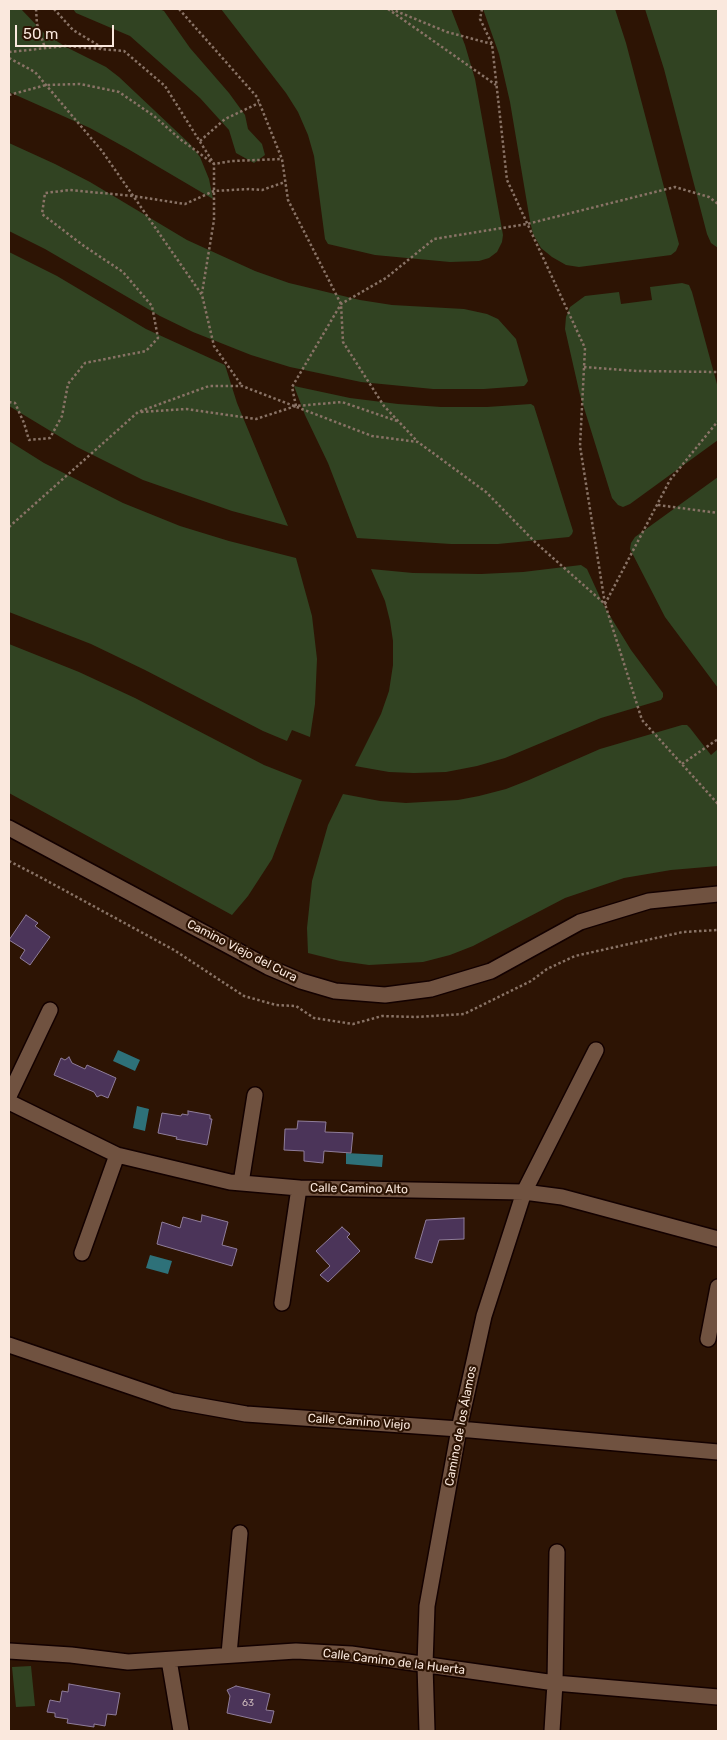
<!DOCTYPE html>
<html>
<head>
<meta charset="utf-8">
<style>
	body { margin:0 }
	#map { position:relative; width:727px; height:1740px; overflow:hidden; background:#2d1404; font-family:Rubik,sans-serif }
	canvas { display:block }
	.frame { position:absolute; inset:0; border:10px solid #fae8dd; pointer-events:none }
	.scale { position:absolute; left:15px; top:25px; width:99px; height:22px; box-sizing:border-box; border:2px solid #fae8dd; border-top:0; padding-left:6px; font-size:15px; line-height:18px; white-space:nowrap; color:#fae8dd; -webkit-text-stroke:4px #2d1404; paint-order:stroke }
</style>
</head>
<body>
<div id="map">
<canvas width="727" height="1740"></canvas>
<div class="frame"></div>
<div class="scale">50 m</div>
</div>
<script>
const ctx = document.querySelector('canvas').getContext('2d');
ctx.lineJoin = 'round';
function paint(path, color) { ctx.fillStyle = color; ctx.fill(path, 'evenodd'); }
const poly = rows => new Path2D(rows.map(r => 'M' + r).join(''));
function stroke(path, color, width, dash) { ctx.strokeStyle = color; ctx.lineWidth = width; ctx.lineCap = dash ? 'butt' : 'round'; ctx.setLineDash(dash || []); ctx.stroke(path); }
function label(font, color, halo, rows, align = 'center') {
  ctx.font = font + ' Rubik,sans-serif'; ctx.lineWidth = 4.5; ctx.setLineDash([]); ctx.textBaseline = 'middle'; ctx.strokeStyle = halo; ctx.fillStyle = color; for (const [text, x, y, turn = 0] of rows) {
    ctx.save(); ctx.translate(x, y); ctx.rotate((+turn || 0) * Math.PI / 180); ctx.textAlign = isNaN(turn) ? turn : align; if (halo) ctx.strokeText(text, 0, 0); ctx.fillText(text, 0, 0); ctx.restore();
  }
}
paint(poly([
	[9,9,21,9,44,33,66,47,106,67,119,77,190,144,200,157,209,179,213,199,128,149,90,128,9,92],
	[73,9,159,9,164,11,190,48,229,93,245,115,248,129,262,144,265,155,254,163,236,153,229,130,200,98,130,36,76,13],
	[221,9,451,9,465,45,475,79,503,235,502,242,497,252,489,258,479,261,450,262,375,255,328,244,325,239,314,156,308,135,298,112,286,93],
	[483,9,615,9,626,43,679,244,676,251,671,255,579,267,566,265,552,257,541,248,533,234,530,221,510,102,499,54],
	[645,9,718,9,718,248,711,243,707,234,664,69],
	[9,143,55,164,90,182,187,240,255,271,289,283,360,300,392,305,464,309,487,314,498,319,516,339,528,381,526,384,524,386,484,389,433,389,361,382,290,367,251,355,193,332,160,316,45,249,9,231],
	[9,252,57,276,146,329,225,365,237,403,288,526,232,511,143,480,77,447,9,406],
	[682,283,689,285,692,292,718,388,718,440,630,504,623,507,618,505,612,498,580,395,565,329,566,317,570,307,585,296,619,292,621,304,652,300,650,287],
	[294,386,350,398,398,404,441,407,487,407,531,404,534,406,573,531,572,534,569,537,498,544,451,544,357,538,328,463,305,415],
	[9,441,44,463,123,503,180,526,229,541,296,558,312,616,317,659,315,704,310,737,292,730,287,741,263,731,145,670,91,644,9,612],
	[718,477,718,688,665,617,630,549,631,543,635,537],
	[581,565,587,569,604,606,631,650,663,693,663,697,661,700,601,718,505,758,477,766,446,772,414,773,389,772,355,766,381,714,389,691,393,665,393,641,390,621,385,601,371,569,413,573,481,574,523,572],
	[9,644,79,672,135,698,264,765,302,780,272,859,248,896,232,915,9,793],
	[682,725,687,725,690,728,711,755,718,749,718,866,671,870,624,878,565,898,473,946,450,955,423,962,369,965,340,961,308,953,307,928,312,881,328,825,343,794,380,801,406,803,458,800,479,796,506,789,529,780,600,749],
	[31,1666,35,1706,16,1707,12,1667]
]), '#314322');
paint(poly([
	[118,1050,140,1060,135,1071,113,1061],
	[137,1106,149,1109,145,1131,133,1128],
	[346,1153,383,1155,382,1167,346,1164],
	[150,1255,172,1261,168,1274,146,1268]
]), '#2e7179');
const building = poly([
	[26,915,38,923,35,926,50,937,30,965,20,958,25,950,9,940,26,915],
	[69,1057,72,1063,85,1069,87,1065,116,1078,108,1098,101,1095,97,1097,94,1092,54,1075,61,1058,65,1060,69,1057],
	[188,1111,210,1115,210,1119,212,1119,207,1145,176,1139,177,1137,158,1133,162,1113,181,1116,182,1114,188,1115,188,1111],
	[298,1121,326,1122,325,1132,353,1133,351,1153,324,1151,323,1163,304,1161,304,1151,284,1150,285,1129,297,1129,298,1121],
	[202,1215,228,1222,222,1245,237,1249,232,1266,157,1244,162,1222,180,1228,183,1217,201,1222,202,1215],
	[464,1218,464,1239,439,1240,432,1263,415,1258,426,1220,464,1218],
	[342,1227,350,1234,347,1237,360,1251,328,1282,320,1275,330,1266,316,1251,342,1227],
	[69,1684,120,1693,116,1715,107,1714,105,1726,94,1724,94,1727,67,1723,68,1719,55,1717,55,1713,47,1712,50,1700,60,1702,62,1691,68,1692,69,1684],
	[236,1686,270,1694,266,1710,274,1711,271,1723,227,1713,230,1696,227,1690,236,1686]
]);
paint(building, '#4b3459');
stroke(building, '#8f7d9a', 1);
const minor = poly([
	[9,828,268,967,301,981,335,991,385,995,431,989,491,971,580,922,649,901,718,894],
	[9,1096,50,1010],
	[9,1102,117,1155,230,1182,299,1188,524,1192,562,1197,718,1239],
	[241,1183,255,1095],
	[82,1253,117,1155],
	[282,1303,299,1188],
	[708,1339,718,1287],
	[9,1345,173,1401,246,1414,459,1429,718,1452],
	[9,1651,71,1655,128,1662,296,1651,351,1654,555,1683,718,1697],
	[229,1654,240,1533],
	[169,1660,181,1731],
	[427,1731,425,1665,427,1606,459,1429,484,1316,524,1192,596,1050],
	[552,1731,555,1683,557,1552]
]);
stroke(minor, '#130100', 18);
stroke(poly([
	[36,9,37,24,45,48],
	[54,9,73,30,103,48],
	[179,9,257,97,282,159,288,200,341,304,343,342,384,406,417,441],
	[388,9,496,85],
	[391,9,447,32,492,44],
	[482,9,480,19,492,44,507,180,585,348,580,446,605,604,642,720,718,804],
	[9,52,66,46,124,51,165,86,214,164,214,220,202,293],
	[9,58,35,72,102,151,202,295,214,346,242,386],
	[9,95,46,85,80,84,119,92,154,116,180,139,214,164,232,161,282,159],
	[200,141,225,119,259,103],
	[584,367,637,371,718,372],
	[9,402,15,403,24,423,29,440,50,438,62,416,68,384,85,363,146,351,158,338,152,306,123,272,84,246,42,214,45,193,70,190,133,196,185,204,214,191,249,189,262,190,285,182],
	[296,406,292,387,341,304,386,278,434,239,527,224,675,187,709,197,718,204],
	[141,412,186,409,256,419,296,406,342,402,397,421],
	[658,505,718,513],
	[9,527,138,412,209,386,242,386,372,436,418,442,486,492,536,543,605,604,670,480,718,421],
	[682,764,718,739],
	[9,861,40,877,174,950,244,996,276,1005,296,1006,314,1018,353,1024,382,1016,416,1017,464,1014,531,981,547,969,575,956,683,932,718,930]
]), '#897366', 2.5, [2.5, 2.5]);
stroke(minor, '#705240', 15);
label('10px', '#cebbbc', null, [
	["63",248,1703]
]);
label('12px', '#fae8dd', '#2d1404', [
	["Camino Viejo del Cura",242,951,27],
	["Calle Camino Alto",359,1189,1],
	["Calle Camino Viejo",359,1422,4],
	["Camino de los Álamos",461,1426,-79],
	["Calle Camino de la Huerta",394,1662,7]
]);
</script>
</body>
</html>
